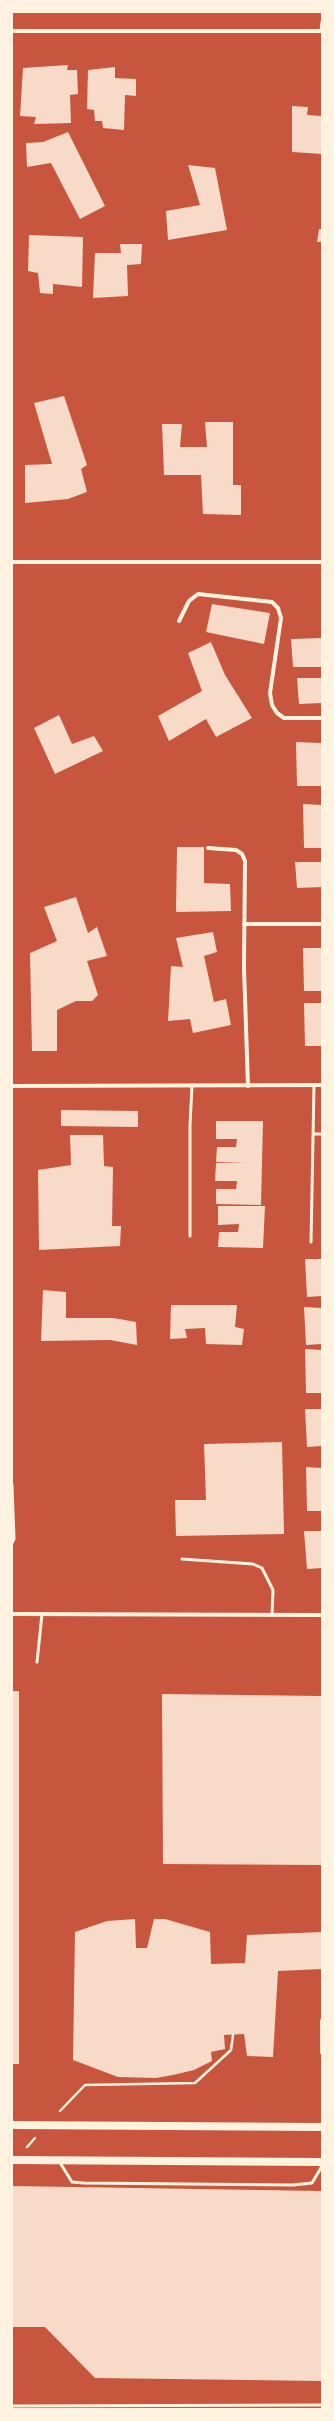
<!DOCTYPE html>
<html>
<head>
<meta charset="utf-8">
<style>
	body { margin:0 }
	#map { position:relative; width:334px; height:2421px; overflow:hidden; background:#c8553d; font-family:"Fira Sans",sans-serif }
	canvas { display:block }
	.frame { position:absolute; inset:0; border:13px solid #fff3e0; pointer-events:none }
</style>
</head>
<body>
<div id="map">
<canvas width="334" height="2421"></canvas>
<div class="frame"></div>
</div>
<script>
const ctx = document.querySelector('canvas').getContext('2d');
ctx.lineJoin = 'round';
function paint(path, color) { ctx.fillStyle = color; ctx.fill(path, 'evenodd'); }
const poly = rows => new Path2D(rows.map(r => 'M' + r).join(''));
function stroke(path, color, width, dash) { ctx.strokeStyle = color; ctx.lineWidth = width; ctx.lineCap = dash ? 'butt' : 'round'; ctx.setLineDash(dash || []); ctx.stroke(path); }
paint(poly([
	[68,65,67,70,77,70,78,94,70,95,71,123,34,124,36,117,20,116,23,68],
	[115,67,115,78,136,79,136,96,125,95,124,130,103,128,102,121,95,121,94,110,87,109,88,70],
	[292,106,308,107,307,115,322,116,322,154,292,152],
	[68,132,105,206,80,219,51,163,27,167,26,143,43,142],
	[188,165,215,168,227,230,168,240,166,211,200,205],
	[319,229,322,229,322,242,317,242],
	[29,235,83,237,82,287,53,284,53,294,40,293,38,273,28,271],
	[120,244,142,244,141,264,127,265,128,296,93,298,95,253,121,253],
	[64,396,87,465,81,469,87,492,68,499,25,503,25,465,52,464,34,403],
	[205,422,233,422,233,485,241,485,241,515,203,514,201,475,164,475,162,424,182,424,180,447,207,447],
	[212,604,270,613,264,644,206,632],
	[322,638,322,667,293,667,291,639],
	[211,642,225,675,252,718,216,737,206,719,169,741,158,716,202,691,188,653],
	[297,678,322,678,322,703,299,704],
	[59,715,72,744,94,736,103,751,55,774,34,728],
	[296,742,321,743,321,786,297,786],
	[303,804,322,805,322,848,304,848],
	[177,847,204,847,204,883,230,884,231,911,176,912],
	[295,862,322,862,322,887,297,888],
	[76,897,88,933,97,927,107,956,87,961,98,995,92,1001,76,1001,57,1010,57,1051,32,1051,30,953,57,941,44,907],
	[213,932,217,952,204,956,214,1002,226,999,231,1025,193,1033,190,1019,168,1021,171,966,183,967,176,938],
	[303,948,322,948,322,991,304,991],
	[304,1003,322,1003,322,1046,305,1046],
	[61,1110,138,1111,138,1127,61,1126],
	[216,1121,263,1121,261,1205,216,1204,216,1189,236,1189,237,1181,215,1181,216,1163,246,1163,216,1162,217,1147,236,1147,237,1139,216,1139],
	[70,1135,103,1135,104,1166,113,1167,112,1226,121,1226,120,1246,39,1250,38,1170,71,1165],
	[218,1206,265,1206,263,1248,218,1247,219,1232,238,1232,239,1224,218,1225],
	[305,1259,322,1259,322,1296,307,1297],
	[43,1290,66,1292,66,1318,114,1318,136,1322,137,1345,110,1340,41,1341],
	[171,1305,237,1305,235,1327,244,1329,242,1345,206,1344,205,1328,185,1329,187,1338,170,1339],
	[304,1307,322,1308,322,1344,306,1345],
	[305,1349,322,1350,322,1393,306,1393],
	[305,1409,322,1409,322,1446,307,1447],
	[282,1442,284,1534,176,1536,175,1500,206,1500,204,1444],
	[306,1467,322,1468,322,1511,307,1511],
	[304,1531,322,1531,322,1568,307,1569],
	[12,1691,19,1691,19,2064,12,2064],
	[162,1694,322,1696,322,1865,163,1864],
	[135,1919,136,1948,147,1948,154,1919,165,1919,210,1932,211,1964,245,1963,247,1935,322,1932,322,1969,278,1971,273,2057,247,2056,244,2034,224,2035,225,2049,211,2052,212,2061,194,2070,173,2075,156,2078,118,2077,73,2060,75,1932,107,1921],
	[320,2019,322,2020,322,2054,320,2054],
	[12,2186,322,2191,322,2381,95,2378,45,2327,12,2327]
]), '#f7dbc8');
stroke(poly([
	[60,2111,85,2085,195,2083,231,2050,233,2035],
	[27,2147,35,2138]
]), '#fff3e0', 2.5);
stroke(poly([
	[321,31,322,22],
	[313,1134,322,1134],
	[190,1236,190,1125,192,1086],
	[311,1242,314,1085],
	[12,1485,14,1539,12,1543],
	[182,1559,253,1564,262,1568,273,1590,272,1615],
	[37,1662,42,1614],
	[59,2161,72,2182,84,2183,293,2185,312,2183,322,2166],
	[12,2406,322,2405]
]), '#fff3e0', 3);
stroke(poly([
	[12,31,322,31],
	[12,562,322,562],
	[179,621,189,601,198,594,272,602,278,608,281,618,270,693,272,705,277,713,284,718,322,718],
	[208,848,236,850,242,854,245,861,244,968,248,1086],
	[244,924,322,924],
	[12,1086,322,1085],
	[12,1614,322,1615]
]), '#fff3e0', 4);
stroke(poly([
	[12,2125,322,2127],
	[12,2160,322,2162]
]), '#fff3e0', 8);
</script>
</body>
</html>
